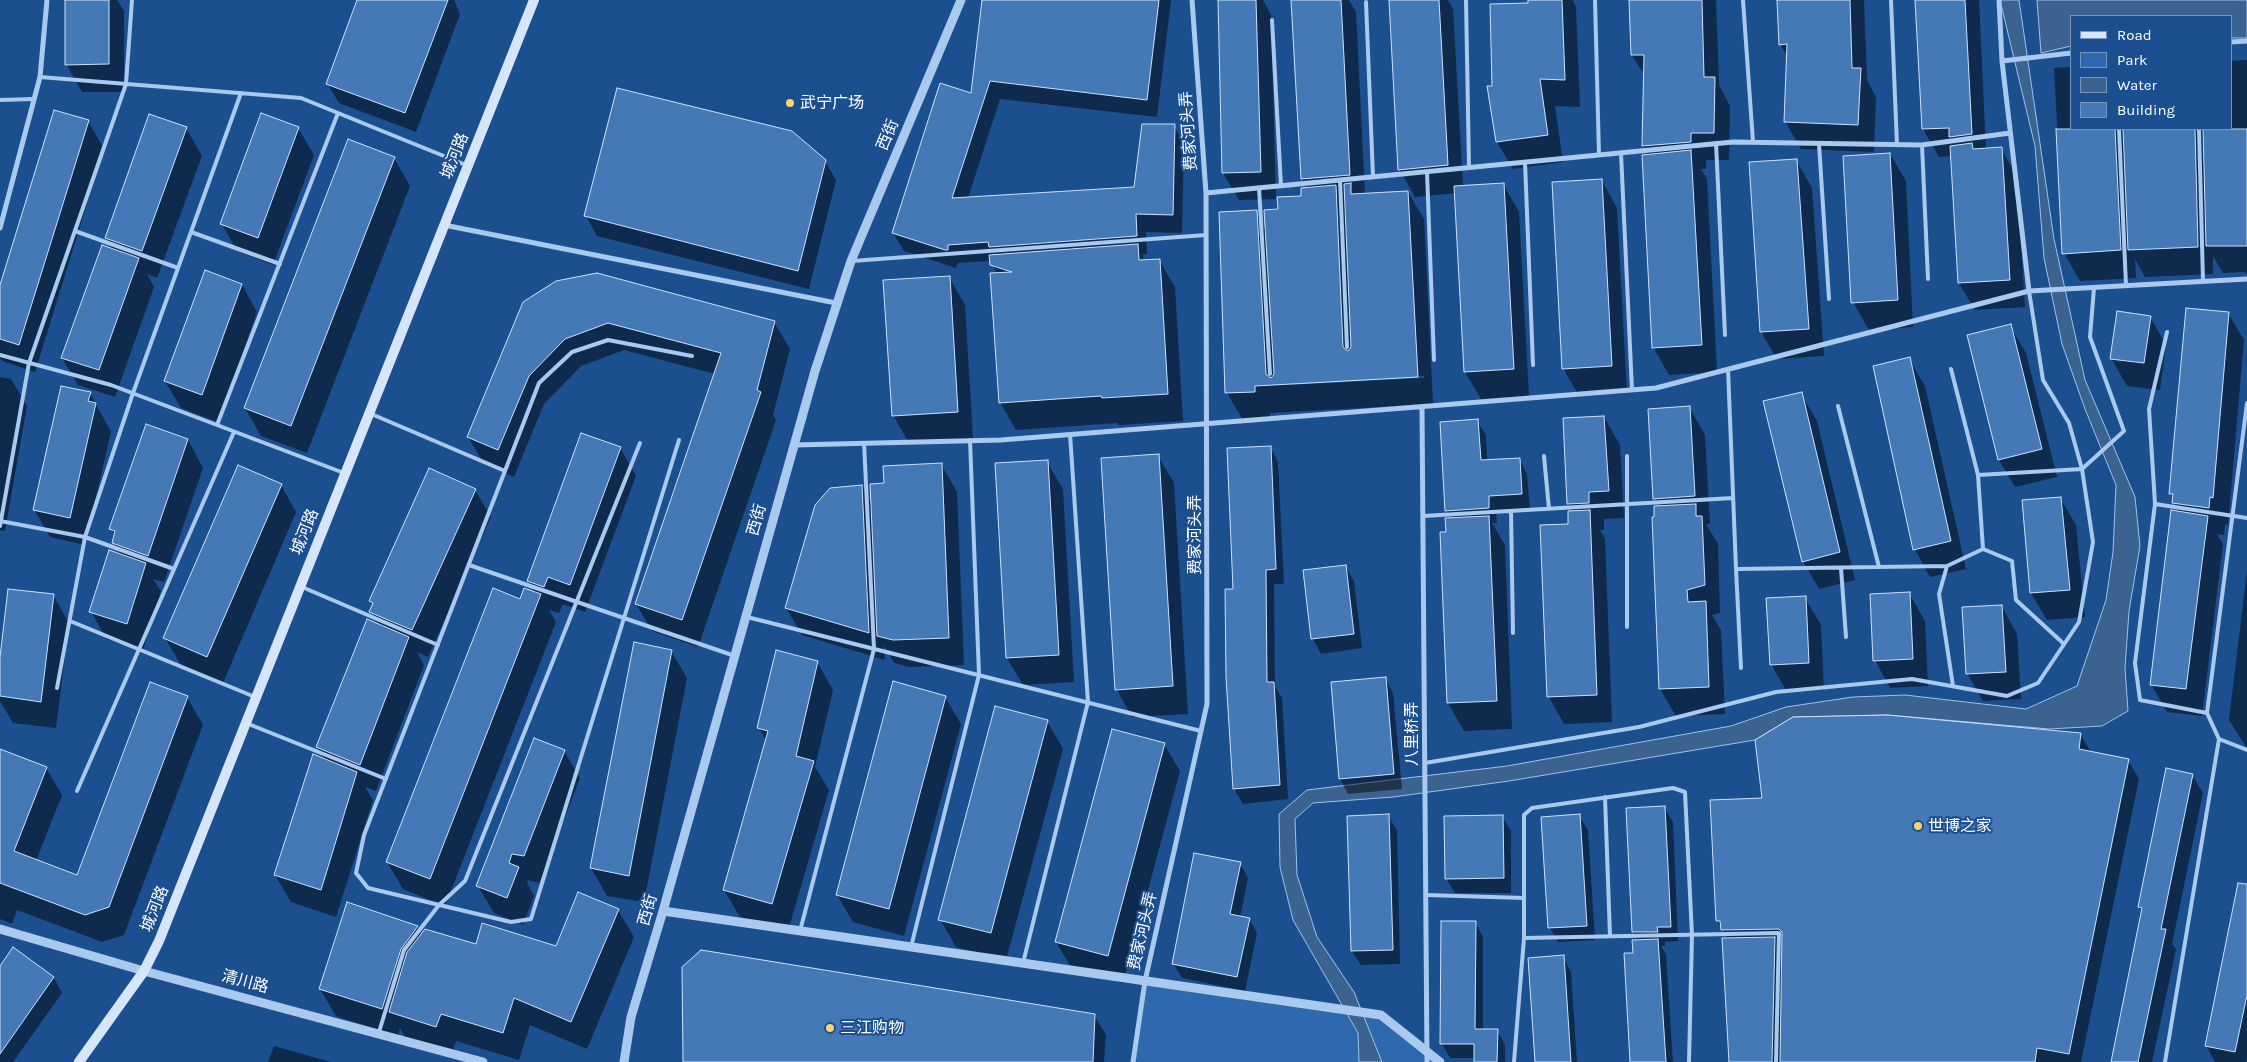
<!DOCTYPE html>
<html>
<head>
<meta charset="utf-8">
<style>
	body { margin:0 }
	#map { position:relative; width:2247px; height:1062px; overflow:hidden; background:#1b4f8f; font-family:Karla,sans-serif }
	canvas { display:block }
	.legend { position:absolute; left:2070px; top:15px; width:162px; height:115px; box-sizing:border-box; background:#1b4f8f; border:1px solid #7695bc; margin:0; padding:6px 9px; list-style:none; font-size:15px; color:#fff }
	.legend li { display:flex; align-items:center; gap:10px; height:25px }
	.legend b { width:25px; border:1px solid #7695bc }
</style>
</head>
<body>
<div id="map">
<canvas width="2247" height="1062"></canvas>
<ul class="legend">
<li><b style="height:6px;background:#d6e6fa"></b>Road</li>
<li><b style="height:14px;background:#2e69ad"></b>Park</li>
<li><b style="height:14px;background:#3c6290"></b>Water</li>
<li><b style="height:14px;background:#4478b7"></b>Building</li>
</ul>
</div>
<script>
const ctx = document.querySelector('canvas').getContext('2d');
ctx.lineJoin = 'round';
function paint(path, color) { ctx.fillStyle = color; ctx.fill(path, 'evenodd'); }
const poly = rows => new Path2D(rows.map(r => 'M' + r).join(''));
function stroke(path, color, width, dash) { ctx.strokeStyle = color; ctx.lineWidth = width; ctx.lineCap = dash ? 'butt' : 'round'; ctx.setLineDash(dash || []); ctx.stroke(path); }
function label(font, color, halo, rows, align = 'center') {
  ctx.font = font + ' Karla,"Noto Sans SC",sans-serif'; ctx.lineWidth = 4; ctx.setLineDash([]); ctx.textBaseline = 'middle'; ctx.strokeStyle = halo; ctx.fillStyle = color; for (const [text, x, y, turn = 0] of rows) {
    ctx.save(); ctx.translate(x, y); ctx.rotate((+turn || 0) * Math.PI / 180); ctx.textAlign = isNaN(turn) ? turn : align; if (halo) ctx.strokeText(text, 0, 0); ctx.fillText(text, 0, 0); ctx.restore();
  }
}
paint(poly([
	[1145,981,1381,1015,1439,1062,1133,1062]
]), '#2e69ad');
const water = poly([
	[2000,0,2019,0,2054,239,2085,380,2135,497,2140,546,2129,611,2125,668,2128,711,2102,726,2049,729,1887,715,1793,717,1755,740,1509,781,1393,797,1313,803,1295,819,1297,875,1317,937,1354,992,1382,1062,1359,1062,1358,1033,1293,920,1280,867,1279,814,1307,790,1507,766,1731,726,1786,707,1853,697,1905,695,2026,709,2077,686,2106,600,2113,552,2116,485,2085,409,2062,344,2044,258,2035,146,2000,0],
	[2037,0,2247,0,2247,38,2231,38,2231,16,2071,16,2071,46,2041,53,2037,0]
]);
paint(water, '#3c6290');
stroke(water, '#9cc4f0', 1);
paint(poly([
	[66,0,117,0,124,11,124,92,82,92,66,64],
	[359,0,454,0,460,14,416,132,339,103,327,83],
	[985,0,1171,0,1157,117,1000,99,968,198,1135,188,1174,126,1184,144,1182,233,1146,232,1147,254,1142,255,1146,261,1159,260,1175,287,1183,421,1119,425,1117,423,1016,430,1000,402,997,274,991,261,958,263,956,268,904,251,893,233,972,95],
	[1219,0,1263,0,1271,15,1276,199,1303,197,1307,189,1302,179,1292,0,1349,0,1356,12,1365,194,1408,192,1424,219,1433,404,1270,413,1270,419,1243,420,1227,393,1220,213,1256,212,1266,230,1279,211,1279,199,1239,200,1223,173],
	[1424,376,1424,378,1288,385,1288,383],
	[1390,0,1448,0,1453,9,1463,186,1503,184,1519,212,1529,396,1481,399,1465,372,1456,193,1415,197,1399,169],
	[1529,0,1573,0,1576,7,1580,107,1555,106,1563,162,1513,169,1497,142,1489,87,1494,87],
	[1630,0,1716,0,1719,85,1730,106,1729,160,1706,160,1706,169,1701,169,1707,179,1717,372,1669,375,1653,347,1649,156,1643,146,1645,76,1632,55],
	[1779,0,1864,0,1867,80,1876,97,1874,152,1801,149,1785,121,1788,58,1780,44],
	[1916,0,1979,0,1986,150,2001,149,2017,176,2025,307,1975,310,1959,283,1952,156,1939,157,1923,129],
	[2247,60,2247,274,2244,272,2223,273,2213,256,2213,274,2145,277,2135,259,2136,278,2080,281,2064,253,2054,68,2071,67,2071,129,2231,129,2231,61],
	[88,121,104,149,35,372,2,361,0,358,0,289],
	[186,128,202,156,157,278,147,274,154,287,115,397,78,385,62,358,113,250,106,238],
	[298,128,314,155,273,265,237,251,222,224],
	[1890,154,1906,181,1913,327,1869,330,1853,302],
	[394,158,410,186,307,453,261,436,245,408],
	[1796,160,1812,188,1824,356,1777,359,1761,332],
	[825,161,836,180,809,289,597,236,586,216],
	[1602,181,1617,208,1627,393,1579,396,1563,368],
	[949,277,965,305,973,439,909,443,893,415],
	[242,285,257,312,218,422,181,408,165,381],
	[524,303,774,322,790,349,773,415,776,420,698,647,652,631,636,604,715,374,624,350,581,366,544,404,514,477,484,464,468,437],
	[2228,313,2244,340,2228,525,2225,524,2224,535,2217,534,2223,544,2202,716,2167,712,2151,684,2179,513,2171,494],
	[2150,317,2166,345,2160,390,2127,386,2111,358],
	[2010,326,2026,353,2057,477,2015,487,1999,460],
	[1909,359,1925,386,1966,569,1930,577,1915,549],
	[0,377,11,379,27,406,5,531,0,530],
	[90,393,111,432,85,545,50,537,34,509],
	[1801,394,1817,421,1855,580,1819,589,1803,561],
	[1689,407,1705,435,1710,524,1706,524,1718,544,1720,613,1712,615,1721,630,1725,714,1676,716,1660,689,1660,507,1655,498],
	[1604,417,1620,445,1624,518,1604,519,1604,530,1600,530,1605,539,1612,722,1564,724,1549,697,1570,525,1573,512,1568,504],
	[1477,421,1486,435,1487,461,1519,459,1527,474,1530,509,1496,511,1497,523,1492,523,1505,545,1512,729,1464,731,1448,703,1441,533,1448,533,1451,519,1446,511],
	[188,440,203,468,164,582,153,579,161,591,143,650,106,639,91,611,120,555,113,542,115,536,111,528],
	[1270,447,1278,462,1284,584,1274,584,1275,687,1282,698,1288,799,1243,804,1234,789,1228,676,1235,590],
	[620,448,636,476,585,612,563,604,559,613,549,610,556,622,445,906,403,889,387,862,535,593,528,581],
	[1158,456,1174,483,1188,714,1132,717,1117,690],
	[1047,462,1063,489,1074,682,1023,685,1007,658],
	[941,464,957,492,964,665,909,667,894,663,884,645,885,660,802,635,786,608,862,486,872,504,885,484],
	[281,485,296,512,223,683,181,665,165,638],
	[475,490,491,517,428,657,417,652,424,665,376,791,365,787,373,800,336,917,291,902,275,875,325,760,317,747,379,625,371,612,373,606,370,601],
	[2060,498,2076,525,2085,617,2047,620,2031,593],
	[1345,566,1354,581,1362,648,1321,654,1313,639,1304,571],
	[2247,571,2247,748,2229,720],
	[1909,593,1925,621,1928,686,1890,688,1875,660],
	[53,595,69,623,56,728,13,723,0,701,0,668],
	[1805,598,1821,625,1824,690,1787,692,1771,664],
	[2002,607,2017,634,2021,699,1983,701,1967,673],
	[671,651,687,678,644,902,607,896,591,868],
	[817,662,833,690,815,767,829,790,788,931,740,917,724,890,766,741,759,728],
	[1385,678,1393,693,1402,789,1348,794,1340,779,1332,683],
	[187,697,203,725,124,935,102,942,17,910,12,924,0,919,0,750,46,768,62,795,36,861,78,877],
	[945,697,961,724,904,936,853,922,837,895],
	[1047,721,1063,749,1006,960,956,947,940,919],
	[2080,734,2091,752,2128,760,2139,779,2081,1062,1731,1062,1728,939,1717,921,1764,799],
	[1164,744,1180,771,1123,983,1072,969,1056,942],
	[564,751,580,778,539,883,528,880,527,883,534,896,523,925,494,913,478,886],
	[2167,770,2192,775,2203,793,2172,944,2176,949,2152,1062,2112,1062,2143,913,2139,907],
	[1664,807,1673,822,1678,941,1665,942,1665,946,1661,946,1666,955,1673,1062,1632,1062,1634,954,1638,941,1633,932],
	[1388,816,1397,830,1400,964,1361,965,1352,951],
	[1502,816,1511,831,1511,893,1455,893,1446,878],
	[1579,816,1588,830,1595,940,1558,942,1550,928],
	[1240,863,1248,878,1240,917,1249,919,1257,933,1245,991,1182,978,1173,963],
	[2247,900,2247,1057,2246,1062,2215,1062,2206,1045],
	[618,910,634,937,587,1049,530,1025,519,1060,456,1041,452,1054,406,1039,400,1028,398,1036,336,1016,320,989,417,927,422,935,476,946,557,947],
	[1475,922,1483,937,1483,1030,1497,1030,1505,1045,1505,1062,1475,1062,1475,1058,1450,1058,1442,1044],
	[14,949,54,978,62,993,13,1062,0,1062,0,968],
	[1563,957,1571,972,1577,1062,1536,1062],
	[1094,1015,1106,1035,1104,1062,685,1062],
	[274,1046,331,1062,268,1062]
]), '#0007');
const building = poly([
	[65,0,109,0,109,64,65,65,65,0],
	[357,0,448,0,405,113,326,84,357,0],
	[982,0,1159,0,1147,100,990,81,952,198,1134,187,1142,124,1175,124,1173,215,1136,214,1137,236,989,247,988,242,948,245,948,250,945,250,892,233,940,83,971,93,982,0],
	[1218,0,1256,0,1261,172,1222,173,1218,0],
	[1291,0,1341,0,1350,175,1301,179,1291,0],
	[1389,0,1439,0,1448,165,1398,170,1389,0],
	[1528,0,1562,0,1565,80,1540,79,1548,135,1496,142,1487,86,1492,86,1490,4,1528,3,1528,0],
	[1629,0,1702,0,1704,77,1715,77,1714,133,1691,133,1691,142,1642,146,1644,55,1631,55,1629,0],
	[1777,0,1850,0,1852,68,1861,68,1858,125,1784,122,1787,44,1779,45,1777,0],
	[1915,0,1965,0,1972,134,1949,137,1949,128,1922,129,1915,0],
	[617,88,792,131,826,160,798,271,584,216,617,88],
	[54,110,89,120,19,345,0,339,0,285,54,110],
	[261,113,299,127,258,238,220,224,261,113],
	[149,114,187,127,142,251,105,238,149,114],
	[2056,129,2115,129,2121,250,2062,254,2056,129],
	[2123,129,2195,129,2198,247,2128,250,2123,129],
	[2203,129,2247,129,2247,246,2206,246,2203,129],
	[348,139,395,157,291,426,244,408,348,139],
	[1972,143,1973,149,2002,147,2010,280,1958,283,1950,146,1972,143],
	[1691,150,1702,345,1652,348,1642,155,1691,150],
	[1890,153,1898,300,1851,303,1843,156,1890,153],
	[1797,159,1809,329,1760,332,1749,162,1797,159],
	[1602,179,1612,366,1562,369,1552,182,1602,179],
	[1351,183,1351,194,1408,191,1418,377,1255,386,1255,392,1225,393,1219,212,1257,210,1266,374,1271,378,1274,374,1264,210,1278,209,1277,197,1301,196,1301,188,1336,185,1343,347,1348,351,1351,347,1344,184,1351,183],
	[1504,183,1514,369,1464,372,1454,186,1504,183],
	[1138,244,1139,260,1160,259,1168,394,1102,398,1101,396,999,403,990,273,1012,272,990,265,989,255,1138,244],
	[102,245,139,258,99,370,61,358,102,245],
	[205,270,242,284,202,395,164,381,205,270],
	[597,273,775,321,757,390,761,392,682,620,635,604,721,353,608,323,565,339,529,376,498,450,467,437,523,302,556,281,597,273],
	[950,276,958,412,892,416,883,280,950,276],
	[2186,308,2229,312,2213,498,2210,497,2209,508,2172,503,2173,494,2169,494,2186,308],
	[2117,311,2151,316,2144,363,2110,359,2117,311],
	[2011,324,2042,449,1998,460,1967,335,2011,324],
	[1910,357,1951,541,1913,550,1873,366,1910,357],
	[61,386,91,392,88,401,96,403,70,518,33,510,61,386],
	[1802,392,1840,552,1802,562,1763,401,1802,392],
	[1690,406,1695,496,1653,499,1648,409,1690,406],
	[1604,416,1609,491,1589,492,1589,503,1567,504,1563,418,1604,416],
	[1478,419,1481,460,1520,458,1522,494,1489,496,1489,508,1445,511,1440,422,1478,419],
	[146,424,188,439,148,556,112,543,115,531,109,529,146,424],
	[581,433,621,447,570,585,548,577,544,587,527,581,581,433],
	[1271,446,1276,569,1266,570,1267,682,1274,682,1280,785,1233,789,1226,677,1225,589,1233,589,1227,448,1271,446],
	[1159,454,1173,686,1115,690,1101,458,1159,454],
	[1048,460,1059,655,1006,658,995,463,1048,460],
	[942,463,949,638,893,640,877,636,870,484,884,483,883,466,942,463],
	[238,465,282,484,207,657,163,638,238,465],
	[429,468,476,489,412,630,369,612,373,603,369,601,429,468],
	[862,485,869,633,785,608,815,505,830,488,862,485],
	[2061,497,2070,590,2030,593,2022,500,2061,497],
	[1696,504,1696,516,1702,516,1705,585,1687,590,1688,602,1706,601,1709,687,1659,689,1652,517,1654,517,1654,506,1696,504],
	[1590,510,1597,695,1547,697,1540,525,1568,524,1568,511,1590,510],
	[2171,510,2208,516,2186,689,2150,685,2171,510],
	[1489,516,1497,701,1447,703,1440,532,1446,532,1445,518,1489,516],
	[109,550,146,563,127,624,89,612,109,550],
	[1346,565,1354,634,1311,639,1303,570,1346,565],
	[493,588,520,599,524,588,541,594,430,879,386,862,493,588],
	[8,589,54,594,41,702,0,696,0,657,8,589],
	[1910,592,1913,659,1873,661,1870,594,1910,592],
	[1806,596,1809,663,1770,665,1766,598,1806,596],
	[2002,605,2006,672,1966,674,1962,607,2002,605],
	[367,619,409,637,360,765,316,747,367,619],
	[634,642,672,650,629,876,590,868,634,642],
	[776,650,818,661,796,756,814,761,772,904,723,890,768,731,757,728,776,650],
	[1386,677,1394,774,1339,779,1331,682,1386,677],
	[893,681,946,696,889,909,836,895,893,681],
	[150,682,188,696,109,907,85,915,0,883,0,749,47,767,14,851,77,875,150,682],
	[995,706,1048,720,991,933,938,920,995,706],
	[1887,715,2081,733,2079,749,2129,759,2069,1054,2037,1048,2035,1062,1780,1062,1782,932,1779,929,1721,930,1720,921,1716,921,1710,800,1762,798,1755,740,1793,717,1887,715],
	[1112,729,1165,743,1108,956,1055,942,1112,729],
	[534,738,565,750,524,856,512,854,509,863,519,867,507,898,476,886,534,738],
	[313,754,357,772,321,890,274,875,313,754],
	[2166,768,2193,774,2161,929,2166,929,2138,1062,2111,1062,2142,908,2138,907,2166,768],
	[1665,806,1671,927,1657,927,1658,932,1632,932,1626,808,1665,806],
	[1389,814,1393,950,1351,951,1347,816,1389,814],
	[1580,814,1587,926,1548,928,1541,817,1580,814],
	[1503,815,1504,878,1445,879,1444,816,1503,815],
	[1194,853,1241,862,1230,914,1250,918,1237,977,1172,964,1194,853],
	[2238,883,2247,884,2247,995,2235,1052,2205,1046,2238,883],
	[578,892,619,909,571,1022,514,998,503,1033,441,1014,436,1027,389,1012,407,952,425,929,476,944,482,923,556,946,578,892],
	[347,902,418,926,401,949,382,1009,319,989,347,902],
	[1441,921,1476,921,1475,1029,1498,1029,1497,1062,1474,1062,1474,1044,1440,1044,1441,921],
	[1775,937,1772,1062,1729,1062,1722,938,1775,937],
	[1658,939,1666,1062,1630,1062,1624,953,1633,953,1632,940,1658,939],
	[13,947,54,977,0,1054,0,966,13,947],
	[701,950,1095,1014,1093,1062,683,1062,682,967,701,950],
	[1564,955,1571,1062,1535,1062,1528,958,1564,955]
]);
paint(building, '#4478b7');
stroke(building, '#cfe3fa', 1);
stroke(poly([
	[1466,0,1469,167],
	[1595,0,1599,155],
	[1743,0,1753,142],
	[1891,0,1897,145],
	[1366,2,1373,177],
	[1272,20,1281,186],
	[40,77,301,98,466,165],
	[0,100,34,99],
	[2119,129,2126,285],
	[2199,129,2203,281],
	[1716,143,1725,335],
	[1819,144,1829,299],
	[1922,145,1928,279],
	[1621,153,1632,390],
	[1525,162,1533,365],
	[1427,172,1434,360],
	[1340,180,1347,347],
	[1259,188,1270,374],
	[75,231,178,268],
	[191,232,280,264],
	[852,261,1206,235],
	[2167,332,2149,409,2155,504,2135,663,2140,700,2207,713,2219,739,2247,750],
	[0,355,111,385,344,473],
	[1728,369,1736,569,1947,566],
	[1951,369,1978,475,1983,549,2012,561,2016,600,2064,644],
	[1838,406,1879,567],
	[369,413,505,471],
	[217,425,338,113],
	[679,440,531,919,511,922,368,888,356,873,364,835,539,383,572,352,608,340,692,356],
	[1544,456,1549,509],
	[1978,475,2082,469,2124,431,2090,337,2094,288],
	[2155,504,2247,518],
	[1511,511,1513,633],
	[1423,516,1733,498],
	[0,521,85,537,174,569],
	[0,526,29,363,126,84,132,0],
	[469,565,735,656],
	[1841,568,1846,637],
	[1736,569,1741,668],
	[302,587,438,645],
	[747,617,1201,731],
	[70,621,255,697],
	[1627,627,1627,456],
	[1953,686,1939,594,1947,566,1983,549],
	[57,688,85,537,133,393,241,93],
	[2207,713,2247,403],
	[246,723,386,779],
	[1425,763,1639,727,1776,692,1912,679,2007,696,2038,683,2079,622,2093,542,2082,469,2069,423,2043,380,2029,291],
	[77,791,234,432],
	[1605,797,1610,936],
	[1426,895,1524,898],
	[800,931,874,649,864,443],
	[1524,938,1779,933,1776,1062],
	[911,947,979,675,970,440],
	[1023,963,1088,702,1070,434],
	[379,1032,404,950,439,905,465,881,640,443],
	[1514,1062,1524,938,1524,815,1532,808,1673,788,1685,792,1692,935,1689,1062],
	[2165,1062,2219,739]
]), '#a9c9ee', 4);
stroke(poly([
	[1999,0,2002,61,2029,291],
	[2231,42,2247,41],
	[2002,61,2071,53],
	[1206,193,1733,142,1922,145,2010,133],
	[444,225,836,303],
	[0,228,40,77,47,0],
	[1422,407,1427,1062],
	[794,445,1001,440,1656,388,2029,291,2247,279],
	[1133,1062,1145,981,1207,704,1206,193,1192,0]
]), '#a9c9ee', 5);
stroke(poly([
	[663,911,1381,1015,1440,1062],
	[0,929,144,971,483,1062],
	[624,1062,631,1017,663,911,815,371,851,261,961,0]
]), '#a9c9ee', 9);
stroke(poly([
	[79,1062,144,971,159,941,534,0]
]), '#d6e6fa', 10);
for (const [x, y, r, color] of [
	[790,103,5,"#ffd166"],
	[1918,826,5,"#ffd166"],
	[830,1028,5,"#ffd166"]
]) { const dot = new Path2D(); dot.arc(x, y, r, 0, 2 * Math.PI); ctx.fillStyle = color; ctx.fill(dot); stroke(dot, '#1b4f8f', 2); }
label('16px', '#fff', '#1b4f8f', [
	["武宁广场",800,103],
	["世博之家",1928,826],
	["三江购物",840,1028]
], 'left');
label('16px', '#fff', '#1b4f8f', [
	["费家河头弄",1189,131,-94],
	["西街",888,135,-67],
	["城河路",455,156,-68],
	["西街",757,520,-74],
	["城河路",305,532,-68],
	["费家河头弄",1195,535,-90],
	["八里桥弄",1412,734,-90],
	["城河路",155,909,-68],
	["西街",648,910,-74],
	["费家河头弄",1143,931,-77],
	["清川路",245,982,15]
]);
</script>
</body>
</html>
